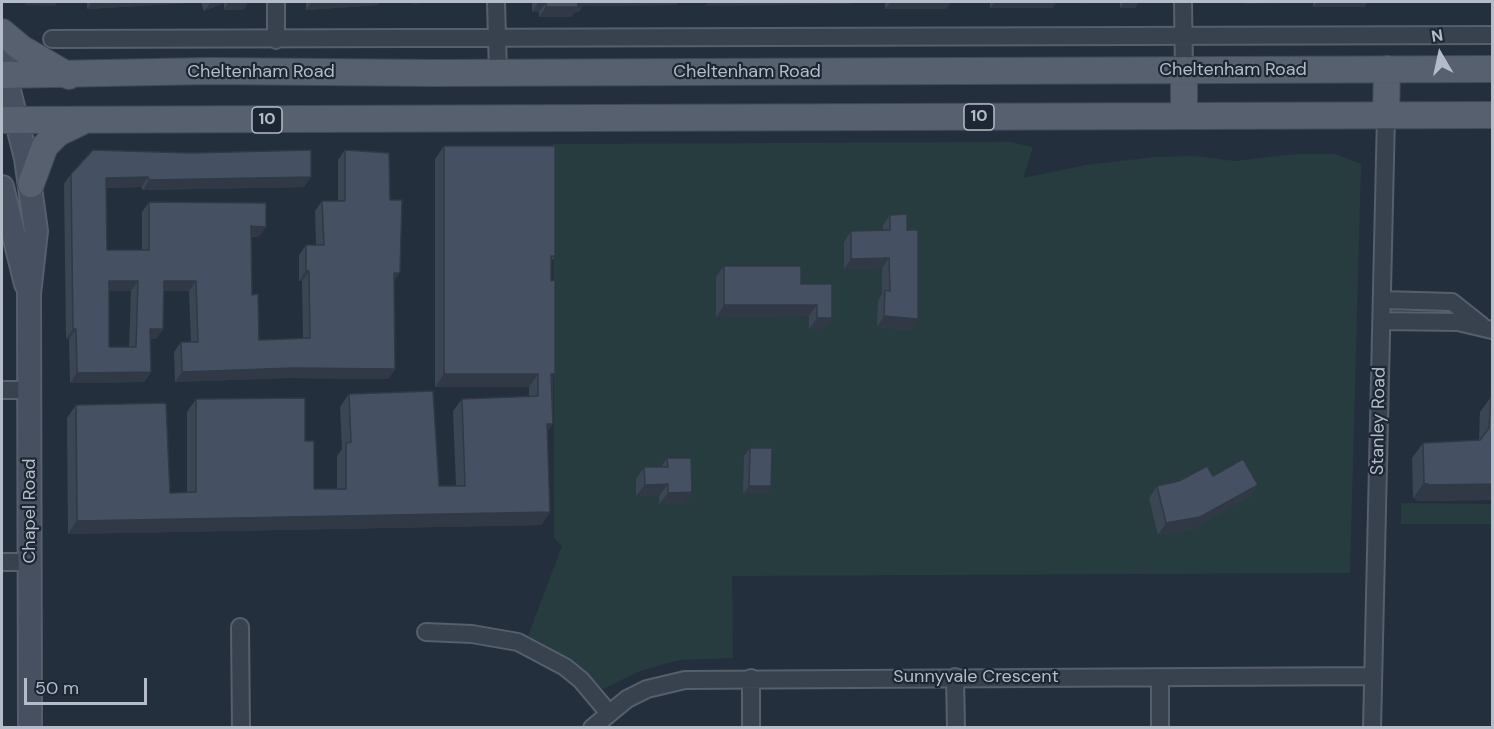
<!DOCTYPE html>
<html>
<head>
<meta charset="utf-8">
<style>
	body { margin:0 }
	#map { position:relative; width:1494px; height:729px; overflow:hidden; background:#242f3e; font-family:"DM Sans",sans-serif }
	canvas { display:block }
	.frame { position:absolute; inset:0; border:3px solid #b4bcc9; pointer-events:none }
	.north { position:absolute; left:1410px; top:24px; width:60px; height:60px; -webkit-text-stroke:4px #1d2633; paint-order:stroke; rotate:351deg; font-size:16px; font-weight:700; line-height:24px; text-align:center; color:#b4bcc9 }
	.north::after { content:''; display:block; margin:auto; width:21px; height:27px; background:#b4bcc9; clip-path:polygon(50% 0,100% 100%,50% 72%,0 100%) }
	.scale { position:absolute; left:24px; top:678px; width:123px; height:27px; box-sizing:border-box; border:3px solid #b4bcc9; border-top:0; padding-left:8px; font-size:18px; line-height:21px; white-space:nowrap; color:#b4bcc9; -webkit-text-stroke:4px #1d2633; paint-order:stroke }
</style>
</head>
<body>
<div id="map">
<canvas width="1494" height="729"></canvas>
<div class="frame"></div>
<div class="north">N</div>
<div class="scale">50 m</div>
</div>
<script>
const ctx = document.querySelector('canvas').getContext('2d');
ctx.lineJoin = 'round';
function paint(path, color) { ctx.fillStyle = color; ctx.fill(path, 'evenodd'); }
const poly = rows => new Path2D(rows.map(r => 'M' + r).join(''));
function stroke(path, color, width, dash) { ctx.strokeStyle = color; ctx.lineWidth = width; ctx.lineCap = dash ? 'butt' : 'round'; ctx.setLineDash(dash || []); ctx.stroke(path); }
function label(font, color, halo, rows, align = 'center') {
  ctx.font = font + ' "DM Sans",sans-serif'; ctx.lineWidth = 4.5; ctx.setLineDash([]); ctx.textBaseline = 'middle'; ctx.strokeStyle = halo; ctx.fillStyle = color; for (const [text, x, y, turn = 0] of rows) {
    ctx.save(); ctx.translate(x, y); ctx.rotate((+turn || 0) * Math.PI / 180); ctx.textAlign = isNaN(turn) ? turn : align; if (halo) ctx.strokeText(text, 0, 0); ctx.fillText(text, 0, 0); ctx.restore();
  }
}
paint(poly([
	[1011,142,1033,147,1023,178,1086,165,1155,157,1194,156,1235,161,1296,154,1335,154,1361,164,1350,573,732,576,733,658,680,660,661,665,638,672,603,689,572,660,528,636,562,546,554,538,553,144],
	[1401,503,1492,504,1492,524,1401,524]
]), '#263c3f');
const minor = poly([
	[496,2,498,72],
	[1183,2,1184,70],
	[52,39,1492,35],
	[276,40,276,2],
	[1383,300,1452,302,1481,325],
	[1382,321,1458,322,1492,330],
	[2,390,30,390],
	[2,562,30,562],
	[240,627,241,728],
	[426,632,472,634,518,642,565,667,581,680,608,712],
	[955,677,956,728],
	[1160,677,1160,728],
	[751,678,751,728],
	[592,728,627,699,647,689,685,680,1373,676],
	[1372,728,1386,115]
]);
const secondary = poly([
	[2,63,26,158,36,231,29,294,30,728],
	[2,187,26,284]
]);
const primary = poly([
	[2,32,21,48,69,76],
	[1184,70,1184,116],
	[2,75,210,71,433,73,1492,69],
	[1386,115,1387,69],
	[2,120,1492,115],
	[31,184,45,146,58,133,81,122]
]);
stroke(minor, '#565f6c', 20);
stroke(secondary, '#565f6c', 26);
stroke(primary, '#414a57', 28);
stroke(minor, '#38414e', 16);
stroke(secondary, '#465061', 22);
stroke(primary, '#56606e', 26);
paint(poly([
	[87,2,190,2,188,3,87,9],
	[201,2,248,2,243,10,224,10,224,3,204,11],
	[306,2,380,2,377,5,306,10],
	[532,2,679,2,676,5,582,6,579,12,575,12,571,17,539,17,539,12,532,12],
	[885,2,951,2,946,9,885,9],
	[990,2,1057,2,1052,8,990,8],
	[1120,2,1139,2,1135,8,1120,8],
	[1313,2,1368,2,1364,7,1313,7],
	[444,146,555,256,551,262,553,424,547,431,550,512,541,525,68,534,67,418,76,405,170,493,187,492,187,412,196,399,305,441,314,489,337,489,337,456,342,449,340,407,349,394,439,486,456,486,453,411,462,399,529,396,529,387,435,387,435,159],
	[345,150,390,200,394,281,395,369,388,379,286,378,175,382,174,352,181,342,191,342,189,291,164,291,163,329,156,339,150,339,151,372,144,382,70,383,69,339,66,339,64,184,71,174,311,177,304,187,143,190,141,187,106,188,107,250,142,250,142,212,149,202,259,237,251,237,252,295,259,340,303,339,302,281,299,281,299,255,306,245,316,245,315,211,322,201,338,201,338,160],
	[109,291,131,291,129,347,109,347],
	[890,215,911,330,877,327,878,301,882,294,882,268,844,269,844,242,851,231,883,230,883,225],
	[724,266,801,284,832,318,824,329,809,329,809,316,716,317,716,277],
	[1491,397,1492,500,1419,501,1413,498,1412,458,1423,443,1479,440,1480,412],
	[750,448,771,486,766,494,743,494,744,456],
	[667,458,692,492,684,504,659,504,659,496,636,496,636,479,644,467,661,467],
	[1258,485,1249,497,1192,529,1158,535,1149,498,1157,486]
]), '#3b4654');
paint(poly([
	[27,2,58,2,55,6,24,5],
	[92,2,190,2,188,3,87,9],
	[212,2,225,2,224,3,204,11,210,3],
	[229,2,248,2,243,10,224,10],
	[312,2,380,2,377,5,306,10],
	[415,2,425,2,412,5],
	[539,2,546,2,539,12,532,12],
	[578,2,679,2,676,5,582,6,579,12,575,12,571,17,539,17,546,7],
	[709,2,853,2,851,4,705,6],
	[891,2,951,2,946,9,885,9],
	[995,2,1057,2,1052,8,990,8],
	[1084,2,1095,2,1082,4],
	[1124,2,1139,2,1135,8,1120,8],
	[1241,2,1288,2,1287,3,1247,4],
	[1317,2,1368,2,1364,7,1313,7],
	[1397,2,1431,2,1430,3,1396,3],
	[1472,2,1492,2,1492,3,1479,3],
	[148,177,141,187,99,188,106,178],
	[311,177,304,187,143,190,149,180],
	[251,226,266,227,259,237,244,236],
	[889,258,882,268,844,269,851,259],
	[306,271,309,271,302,281,299,281],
	[394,273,400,273,393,283],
	[109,281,138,281,131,291,102,291],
	[164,281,196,281,189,291,157,291],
	[724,305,817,305,809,316,716,317],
	[884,316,918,319,911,330,877,327],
	[817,318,832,318,824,329,809,329],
	[73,329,76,329,69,339,66,339],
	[150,329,163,329,156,339,143,339],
	[293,368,395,369,388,379,286,378,175,382,182,372],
	[151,372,144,382,70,383,77,373],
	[444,374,538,374,529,387,435,387],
	[547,424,553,424,544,437],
	[1424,483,1492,484,1492,500,1419,501,1413,498],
	[668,484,659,496,636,496,645,485],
	[1258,485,1249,497,1192,529,1158,535,1166,523],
	[749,486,771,486,766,494,743,494],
	[692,492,684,504,659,504,668,493],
	[550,512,541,525,68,534,77,521]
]), '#303945');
const building = poly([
	[539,2,586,2,578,2,578,7,546,7,546,2,539,2],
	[444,146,555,146,555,256,551,256,551,281,555,280,555,374,551,374,553,424,547,424,550,512,77,521,76,405,166,403,170,493,196,492,196,399,305,398,305,441,314,441,314,489,346,489,346,443,351,442,349,394,433,391,439,486,465,486,462,399,538,396,538,374,444,374,444,146],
	[93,150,191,153,311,150,311,177,149,180,148,177,106,178,107,250,149,250,149,202,266,203,266,227,251,226,252,295,258,294,259,340,310,338,309,271,306,271,306,245,324,245,322,201,345,201,345,150,389,153,390,200,402,200,400,273,394,273,395,369,293,368,182,372,181,342,198,342,196,281,164,281,163,329,150,329,151,372,77,373,76,329,73,329,71,174,93,150],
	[109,281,138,281,136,347,109,347,109,281],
	[907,214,907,230,918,230,918,319,884,316,885,290,890,291,889,258,851,259,851,231,890,230,890,215,907,214],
	[724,266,801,266,801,284,832,284,832,318,817,318,817,305,724,305,724,266],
	[1491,397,1492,397,1492,484,1430,485,1424,483,1423,443,1480,440,1489,428,1491,397],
	[750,448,772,448,771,486,749,486,750,448],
	[667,458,691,458,692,492,668,493,668,484,645,485,644,467,668,467,667,458],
	[1243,459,1258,485,1200,517,1166,523,1157,486,1179,481,1207,466,1213,476,1243,459]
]);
paint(building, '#455162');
stroke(building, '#303945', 1.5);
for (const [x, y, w] of [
	[979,117,30],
	[267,120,30]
]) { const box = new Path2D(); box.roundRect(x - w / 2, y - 13, w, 26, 4.5); ctx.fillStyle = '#1d2633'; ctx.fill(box); stroke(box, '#b4bcc9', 1.5); }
label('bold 16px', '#b4bcc9', null, [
	["10",979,117],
	["10",267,120]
]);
label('18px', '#b4bcc9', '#1d2633', [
	["Cheltenham Road",1233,70],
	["Cheltenham Road",261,72],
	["Cheltenham Road",747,72],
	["Stanley Road",1379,421,-89],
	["Chapel Road",30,511,-90],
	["Sunnyvale Crescent",976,677]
]);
</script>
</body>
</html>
